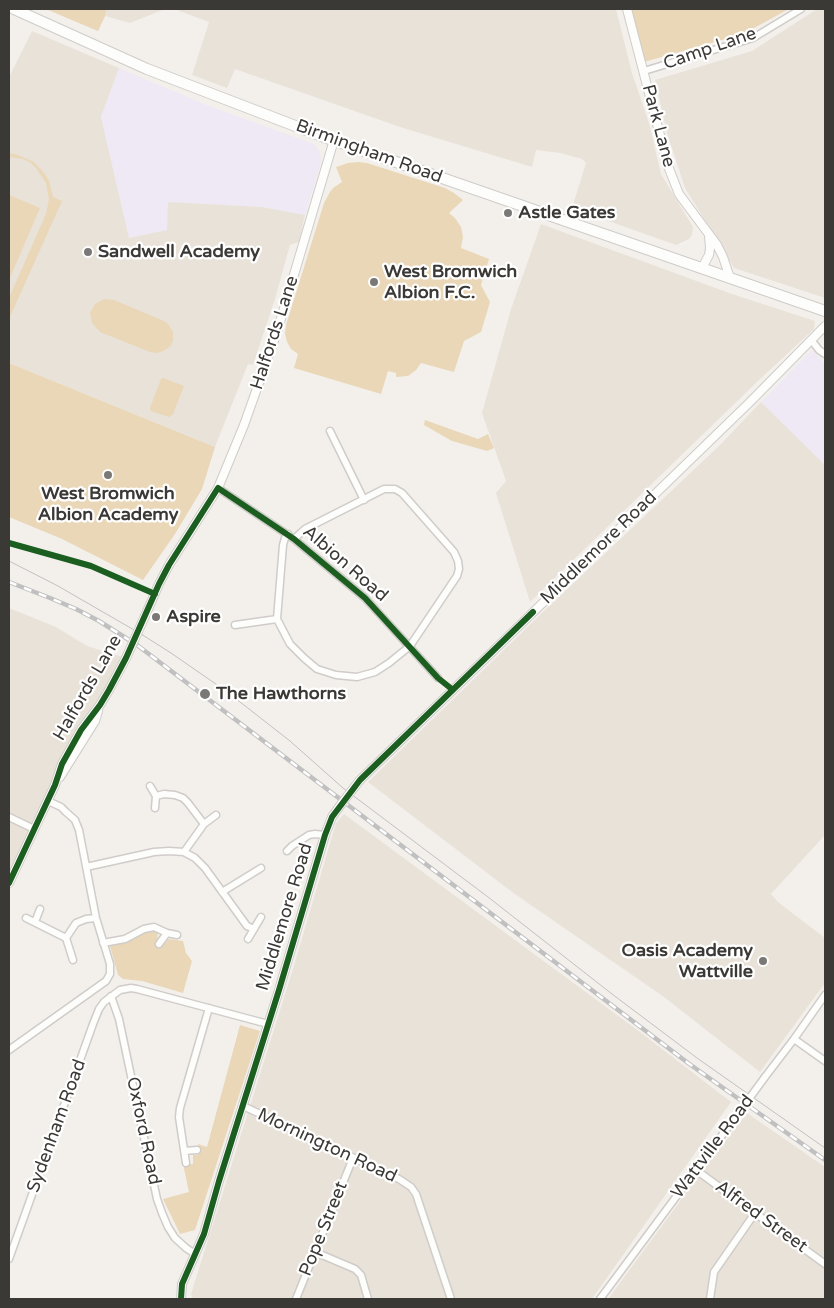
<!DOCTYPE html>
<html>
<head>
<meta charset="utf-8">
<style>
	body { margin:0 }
	#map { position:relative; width:834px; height:1308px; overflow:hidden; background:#f3f0ec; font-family:"Varela Round",sans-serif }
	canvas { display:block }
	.frame { position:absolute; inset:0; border:10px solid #3b3936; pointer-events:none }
</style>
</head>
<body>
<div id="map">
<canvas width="834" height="1308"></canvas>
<div class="frame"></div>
</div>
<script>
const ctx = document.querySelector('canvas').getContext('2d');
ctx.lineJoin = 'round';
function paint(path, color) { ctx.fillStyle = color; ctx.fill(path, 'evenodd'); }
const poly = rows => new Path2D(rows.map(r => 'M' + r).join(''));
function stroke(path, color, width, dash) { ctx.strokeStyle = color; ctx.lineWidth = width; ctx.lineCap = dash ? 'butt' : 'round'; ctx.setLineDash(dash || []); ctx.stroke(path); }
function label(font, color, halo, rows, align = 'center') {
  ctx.font = font + ' "Varela Round",sans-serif'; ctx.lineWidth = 4.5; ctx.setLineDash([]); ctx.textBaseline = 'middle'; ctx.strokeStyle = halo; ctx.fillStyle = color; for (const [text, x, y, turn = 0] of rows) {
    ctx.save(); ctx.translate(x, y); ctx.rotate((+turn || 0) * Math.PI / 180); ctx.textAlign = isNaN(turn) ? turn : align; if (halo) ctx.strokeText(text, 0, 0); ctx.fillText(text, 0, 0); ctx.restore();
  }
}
paint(poly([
	[119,68,209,106,314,144,320,152,321,162,305,215,262,207,168,202,168,230,129,238,101,117],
	[812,350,825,364,825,465,761,402]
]), '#eee9f4');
paint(poly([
	[46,9,165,9,130,23,105,16,98,31],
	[174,9,616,9,632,73,649,123,661,174,693,227,692,235,689,239,676,245,572,208,586,163,582,159,560,153,536,150,532,167,400,127,235,69,227,88,192,75,209,22],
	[817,9,825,9,825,298,734,268,685,188,667,133,655,80,752,51],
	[32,31,119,68,101,117,129,238,167,230,168,202,262,207,305,215,299,242,290,245,275,299,253,365,248,364,215,447,9,363,9,77],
	[541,224,732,294,815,321,814,329,759,380,530,602,496,493,506,481,482,413,511,309],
	[761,402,825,465,825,835,771,894,778,902,825,938,825,983,760,1072,664,997,512,892,368,782,545,610,719,446],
	[9,608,56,627,87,646,126,658,62,771,9,883],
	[344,814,640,1032,731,1102,592,1299,193,1299,191,1294,292,972,336,823],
	[747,1113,825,1167,825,1299,608,1299,689,1189]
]), '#e9e2d9');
paint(poly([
	[46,9,106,9,105,16,98,31],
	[630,9,789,9,743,34,644,62],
	[9,153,18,155,34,162,45,174,49,181,53,197,62,201,9,319,9,298,46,214,49,199,46,183,36,168,31,163,23,159,9,157],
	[358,162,367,163,445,188,454,193,463,200,449,213,455,218,461,227,463,237,461,248,489,259,481,285,490,302,481,332,464,341,454,372,421,363,416,370,408,376,396,377,396,373,388,371,381,394,294,368,298,354,291,349,287,342,285,334,286,325,324,203,330,192,333,188,342,182,336,167,348,163],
	[9,195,40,208,9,280],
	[104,299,114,300,164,321,168,324,173,332,173,341,171,345,168,348,161,352,156,353,150,352,100,332,92,323,90,313,95,304],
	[9,363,215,447,202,489,175,534,143,580,62,539,9,517],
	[163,378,184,386,173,414,169,417,151,411,150,408,161,379],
	[425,420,478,439,488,434,494,448,487,451,452,441,424,425],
	[154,930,158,932,157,942,162,946,169,939,183,941,186,953,192,961,183,993,142,981,123,979,118,975,110,946,136,938,142,932],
	[240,1025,260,1031,195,1230,180,1234,163,1199,189,1192,183,1164,193,1164,193,1155,198,1155,198,1144,207,1147]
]), '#e9d7b7');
const minor = poly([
	[644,71,753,38,801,9],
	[812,341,819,350,825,354],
	[330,431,364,500],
	[218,488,294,539,365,598,438,678],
	[288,534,285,538,283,545,277,619,290,644,304,658,317,669,336,675,357,677,375,672,389,663,410,646,457,576,459,569,458,561,454,552,402,493,395,489,384,489,305,529,294,539],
	[235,625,277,619],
	[150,786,156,796,155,808],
	[156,796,164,794,175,795,183,798,188,803,204,824],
	[9,817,34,829],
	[287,851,292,846,309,835,315,834,325,835],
	[184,852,204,824,216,815],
	[86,867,154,852,169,851,184,852,195,858,205,868,247,926,254,929],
	[222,892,261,868],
	[26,918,66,938],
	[35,922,40,909],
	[248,939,261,917],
	[103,943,125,939,144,929,154,927,167,933,177,935],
	[159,944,167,933],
	[73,960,66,938,76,923,86,919,96,918],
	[111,996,119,1019,157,1199,162,1213,168,1227,175,1238,186,1248,195,1254],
	[794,1039,825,1061],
	[9,1050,106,981,110,974,110,964,96,918,79,830,75,820,66,812,61,807,48,801],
	[765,1077,794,1039,825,995],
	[243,1106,399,1179,411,1187,416,1194,451,1299],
	[184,1151,197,1150],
	[186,1163,179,1117,180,1108,209,1008],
	[696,1170,825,1264],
	[315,1252,355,1269,361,1275,368,1299],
	[9,1259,93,1024,99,1009,104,1002,120,990,131,988,137,989,268,1024],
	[296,1299,353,1158],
	[600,1299,743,1107],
	[710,1299,714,1272,755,1213]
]);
const tertiary = poly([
	[627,9,668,166,679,194,717,245,723,257,730,278],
	[702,268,709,255,710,248,709,236],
	[145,616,159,584,169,565,218,488,244,425,277,332,334,140],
	[60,777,95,721,98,711],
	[360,780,749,403,825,326],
	[9,883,55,785,62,764,81,730,100,705,109,690,126,658],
	[181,1299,182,1284,204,1234,219,1181,279,990,325,835,332,817,342,803]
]);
const trunk = poly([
	[14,9,147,69,324,137,825,311]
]);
stroke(minor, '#cfccc9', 9);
stroke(tertiary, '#cfccc9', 10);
stroke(trunk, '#cfccc9', 12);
stroke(minor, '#fdfdfc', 6);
stroke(tertiary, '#fdfdfc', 8);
stroke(trunk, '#fdfdfc', 10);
stroke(poly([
	[9,561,58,586,141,634,171,653,226,691,290,741,343,788,488,897,612,994,697,1058,825,1148]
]), '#c1c0c0', 1);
const rail = poly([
	[9,582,50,598,76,609,99,621,137,645,688,1063,825,1160]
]);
stroke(rail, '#c1c0c0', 4.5);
stroke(rail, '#fff', 2.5, [8]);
const minorBridge = poly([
	[743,1107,765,1077]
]);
const tertiaryBridge = poly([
	[126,658,145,616],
	[342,803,360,780]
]);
stroke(minorBridge, '#cfccc9', 9, []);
stroke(tertiaryBridge, '#cfccc9', 10, []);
stroke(minorBridge, '#fdfdfc', 6);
stroke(tertiaryBridge, '#fdfdfc', 8);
stroke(poly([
	[9,543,91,566,155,594],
	[9,883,55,785,62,764,81,730,100,705,109,690,126,658,159,584,169,565,218,488,294,539,365,598,438,678,453,690],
	[181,1299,182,1284,204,1234,219,1181,279,990,325,835,332,817,360,780,533,612]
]), '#1b5e20', 6);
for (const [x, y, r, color] of [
	[508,213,5,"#7b7976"],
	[88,252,5,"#7b7976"],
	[374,282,5,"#7b7976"],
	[108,475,5,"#7b7976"],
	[156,617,5,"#7b7976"],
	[205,694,6,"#7b7976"],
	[763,961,5,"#7b7976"]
]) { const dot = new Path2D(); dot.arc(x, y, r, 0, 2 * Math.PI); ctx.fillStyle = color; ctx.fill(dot); stroke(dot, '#fff', 2); }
label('18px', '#3b3936', '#fff', [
	["Camp Lane",710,49,-19],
	["Park Lane",658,126,75],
	["Birmingham Road",369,152,20],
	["Halfords Lane",275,333,-72],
	["Middlemore Road",599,548,-44],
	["Albion Road",345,564,41],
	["Halfords Lane",88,688,-60],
	["Middlemore Road",285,917,-73],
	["Sydenham Road",57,1126,-70],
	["Oxford Road",143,1131,78],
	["Mornington Road",327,1146,25],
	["Wattville Road",713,1147,-53],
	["Alfred Street",761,1217,36],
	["Pope Street",324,1229,-68]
]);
label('bold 18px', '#3b3936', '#fff', [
	["Astle Gates",518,213],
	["Sandwell Academy",98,252],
	["West Bromwich",384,272],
	["Albion F.C.",384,293],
	["West Bromwich",108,494,"center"],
	["Albion Academy",108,515,"center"],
	["Aspire",166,617],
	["The Hawthorns",216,694],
	["Oasis Academy",753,951,"right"],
	["Wattville",753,972,"right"]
], 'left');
</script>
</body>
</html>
